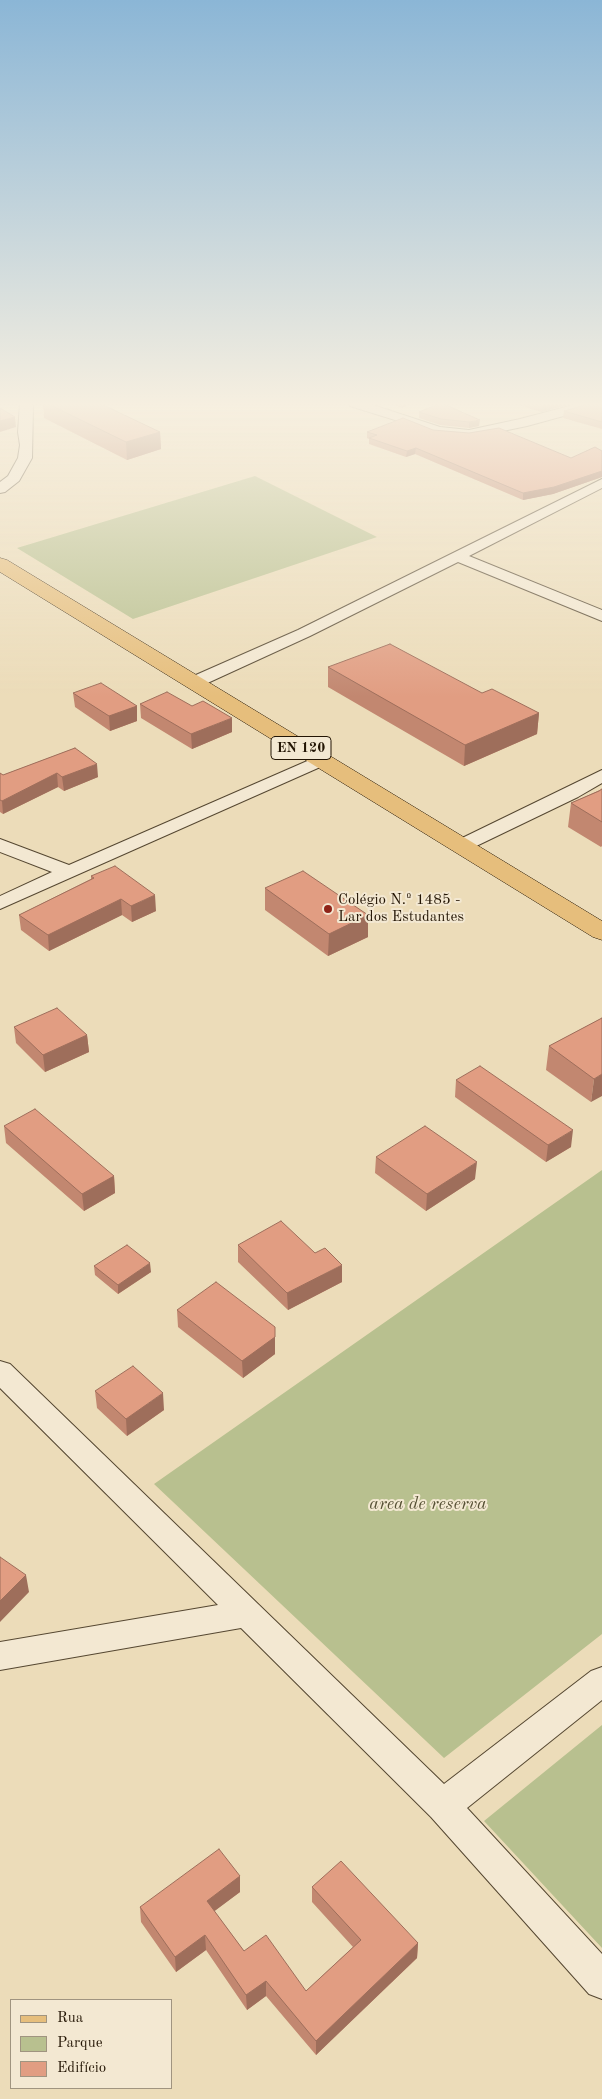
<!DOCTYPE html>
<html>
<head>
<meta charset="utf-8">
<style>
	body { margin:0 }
	#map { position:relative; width:602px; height:2099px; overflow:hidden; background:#ecdcb9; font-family:"Old Standard TT",serif }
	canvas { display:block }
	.legend { position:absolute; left:10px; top:1999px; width:162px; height:90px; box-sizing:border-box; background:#f3e8d2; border:1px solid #a09480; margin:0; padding:6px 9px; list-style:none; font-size:15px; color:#231504 }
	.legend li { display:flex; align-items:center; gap:10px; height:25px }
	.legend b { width:25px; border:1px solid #a09480 }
</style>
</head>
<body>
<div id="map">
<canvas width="602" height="2099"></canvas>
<ul class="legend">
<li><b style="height:6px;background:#e6be7c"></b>Rua</li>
<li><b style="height:14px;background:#b8c08f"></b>Parque</li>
<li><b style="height:14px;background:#e19d82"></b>Edifício</li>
</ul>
</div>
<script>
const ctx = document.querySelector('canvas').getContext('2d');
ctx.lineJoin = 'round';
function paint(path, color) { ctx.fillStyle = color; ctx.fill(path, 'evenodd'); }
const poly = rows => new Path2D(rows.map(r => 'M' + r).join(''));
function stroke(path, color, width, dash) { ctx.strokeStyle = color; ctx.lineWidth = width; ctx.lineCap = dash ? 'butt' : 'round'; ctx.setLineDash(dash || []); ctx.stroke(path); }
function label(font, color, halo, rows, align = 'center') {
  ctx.font = font + ' "Old Standard TT",serif'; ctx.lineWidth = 4; ctx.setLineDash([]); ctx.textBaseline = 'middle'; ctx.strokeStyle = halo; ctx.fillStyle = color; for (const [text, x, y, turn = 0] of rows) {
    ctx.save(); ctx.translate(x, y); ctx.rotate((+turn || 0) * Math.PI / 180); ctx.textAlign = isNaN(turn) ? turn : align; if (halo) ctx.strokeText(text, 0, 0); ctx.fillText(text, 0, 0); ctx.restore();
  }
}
paint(poly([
	[255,476,377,537,133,619,17,548],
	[602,1170,602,1634,444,1758,154,1484],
	[602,1725,602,1948,484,1821]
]), '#b8c08f');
const minor = poly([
	[20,403,32,403,33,406,32,458,19,481,5,492,0,493,0,482,8,476,18,458,20,445,18,432,20,403],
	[348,403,367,403,440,427,469,430,520,419,581,403,602,403,600,406,527,426,469,438,433,434,411,425,350,406,348,403],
	[602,479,602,488,469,556,602,610,602,621,458,562,310,636,201,686,195,687,189,686,187,682,189,678,298,630,602,479],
	[321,755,327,756,330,760,327,764,0,909,0,896,52,872,0,852,0,839,69,865,321,755],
	[602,770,602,783,578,797,468,850,461,852,454,850,451,846,454,842,602,770],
	[0,1361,10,1364,444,1784,591,1671,602,1667,602,1700,467,1808,602,1954,602,1999,589,1994,431,1817,241,1628,0,1670,0,1642,218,1605,0,1388,0,1361]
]);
const primary = poly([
	[0,558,7,560,602,921,602,940,593,937,0,572,0,558]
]);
stroke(minor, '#554731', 2);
stroke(primary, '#231504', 1);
paint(minor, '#f3e8d2');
paint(primary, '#e6be7c');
paint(poly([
	[43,403,99,403,160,432,161,449,127,460,44,418],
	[390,403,412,403,402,408],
	[441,403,479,426,469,428,440,425,419,418,419,412],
	[516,403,574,403,541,412,516,404],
	[602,403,602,429,563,418,564,411],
	[433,430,571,458,602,451,602,477,553,494,523,500,415,454,406,457,369,444,369,439,367,438,367,432],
	[328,667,482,693,539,713,537,734,464,766,328,687],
	[73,693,137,706,137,721,110,731,75,707],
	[140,704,232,732,192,749,141,718],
	[75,748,98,777,64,791,58,787,3,814,0,812,0,773,3,775],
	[602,789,602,846,601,847,568,827,571,803],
	[91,876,156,911,132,922,122,915,49,951,21,930,19,915,91,879],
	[265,888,368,937,328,956,265,910],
	[602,1018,591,1102,546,1070,549,1046],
	[14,1027,87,1035,89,1052,45,1072,16,1043],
	[456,1080,571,1147,546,1162,455,1097],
	[4,1126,114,1176,115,1193,84,1211,6,1143],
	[376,1157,475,1179,426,1211,375,1173],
	[238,1245,342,1282,288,1310,238,1262],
	[94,1266,151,1272,118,1294,95,1275],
	[177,1310,275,1354,243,1378,178,1327],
	[95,1391,164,1410,127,1436,97,1408],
	[240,1876,240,1892,214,1911,244,1951,306,1991,353,1947,312,1902,312,1887,418,1943,417,1958,316,2055,266,1996,247,2010,206,1950,176,1972,141,1922,140,1907]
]), '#c28770');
paint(poly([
	[403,403,412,403,402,408],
	[546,403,574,403,541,412,542,404],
	[15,417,16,427,0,432,0,421],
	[480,420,479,426,469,428,469,422],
	[160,432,161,449,127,460,126,442],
	[416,448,415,454,406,457,407,451],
	[602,471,602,477,553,494,523,500,523,493],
	[137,706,137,721,110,731,109,716],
	[539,713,537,734,464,766,465,745],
	[232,718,232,732,192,749,191,734],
	[97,764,98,777,64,791,62,777],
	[57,773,58,787,3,814,2,801],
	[155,895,156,911,132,922,131,906],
	[121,899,122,915,49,951,48,935],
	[368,915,368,937,328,956,329,934],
	[87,1035,89,1052,45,1072,43,1055],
	[602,1074,602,1096,591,1102,594,1079],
	[573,1130,571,1147,546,1162,548,1145],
	[477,1162,475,1179,426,1211,427,1194],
	[114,1176,115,1193,84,1211,82,1194],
	[150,1263,151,1272,118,1294,118,1285],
	[342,1265,342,1282,288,1310,287,1293],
	[275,1327,275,1354,243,1378,242,1361],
	[163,1393,164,1410,127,1436,126,1419],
	[26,1575,29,1592,0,1622,0,1601],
	[240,1876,240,1892,208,1916,207,1901],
	[205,1935,206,1950,176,1972,175,1957],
	[418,1943,417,1958,316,2055,316,2041],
	[266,1981,266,1996,247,2010,246,1995]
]), '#9e6e5b');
const building = poly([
	[46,403,99,403,160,432,126,442,46,403],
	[441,403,480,420,469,422,441,419,419,412,441,403],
	[592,403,602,403,602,422,564,411,592,403],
	[0,408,15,417,0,421,0,408],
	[403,418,433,430,469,433,499,428,571,458,595,447,602,451,602,471,554,487,523,493,416,448,407,451,369,438,377,435,367,432,403,418],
	[390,644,482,693,492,689,539,713,465,745,328,667,390,644],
	[101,683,137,706,109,716,73,693,101,683],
	[167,692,192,706,203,701,232,718,191,734,140,704,167,692],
	[75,748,97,764,62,777,57,773,2,801,0,800,0,773,3,775,75,748],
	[602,789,602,822,571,803,599,791,602,789],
	[115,866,155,895,131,906,121,899,48,935,19,915,94,878,91,876,115,866],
	[303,871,368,915,329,934,265,888,303,871],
	[57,1008,87,1035,43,1055,14,1027,57,1008],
	[602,1018,602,1074,594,1079,549,1046,602,1018],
	[480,1066,573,1130,548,1145,456,1080,480,1066],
	[35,1109,114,1176,82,1194,4,1126,35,1109],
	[425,1126,477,1162,427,1194,376,1157,425,1126],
	[281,1221,315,1253,325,1248,342,1265,287,1293,238,1245,281,1221],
	[127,1245,150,1263,118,1285,94,1266,127,1245],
	[216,1282,275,1327,275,1337,242,1361,177,1310,216,1282],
	[133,1366,163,1393,126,1419,95,1391,133,1366],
	[0,1557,26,1575,0,1601,0,1557],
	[219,1849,240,1876,207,1901,244,1951,266,1935,306,1991,361,1940,312,1887,341,1861,418,1943,316,2041,266,1981,246,1995,205,1935,175,1957,140,1907,219,1849]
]);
paint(building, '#e19d82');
stroke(building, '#9e6e5b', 1);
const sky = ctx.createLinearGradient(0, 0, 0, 697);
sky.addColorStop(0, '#8bb6d6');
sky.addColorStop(0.58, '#f6efe0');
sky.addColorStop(1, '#f6efe000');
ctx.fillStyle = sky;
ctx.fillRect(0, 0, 602, 697);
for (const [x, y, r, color] of [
	[328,909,5,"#8f2418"]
]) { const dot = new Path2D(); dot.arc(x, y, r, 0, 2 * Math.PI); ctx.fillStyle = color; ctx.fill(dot); stroke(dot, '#f3e8d2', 2); }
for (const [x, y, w] of [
	[301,748,60]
]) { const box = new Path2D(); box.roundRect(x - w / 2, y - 11.5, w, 23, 4); ctx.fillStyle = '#f3e8d2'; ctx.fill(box); stroke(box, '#231504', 1); }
label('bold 14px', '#231504', null, [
	["EN 120",301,748]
]);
label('15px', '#231504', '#f3e8d2', [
	["Colégio N.º 1485 -",338,900],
	["Lar dos Estudantes",338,917]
], 'left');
label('italic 18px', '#575135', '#f3e8d2', [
	["area de reserva",428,1504]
]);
</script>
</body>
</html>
